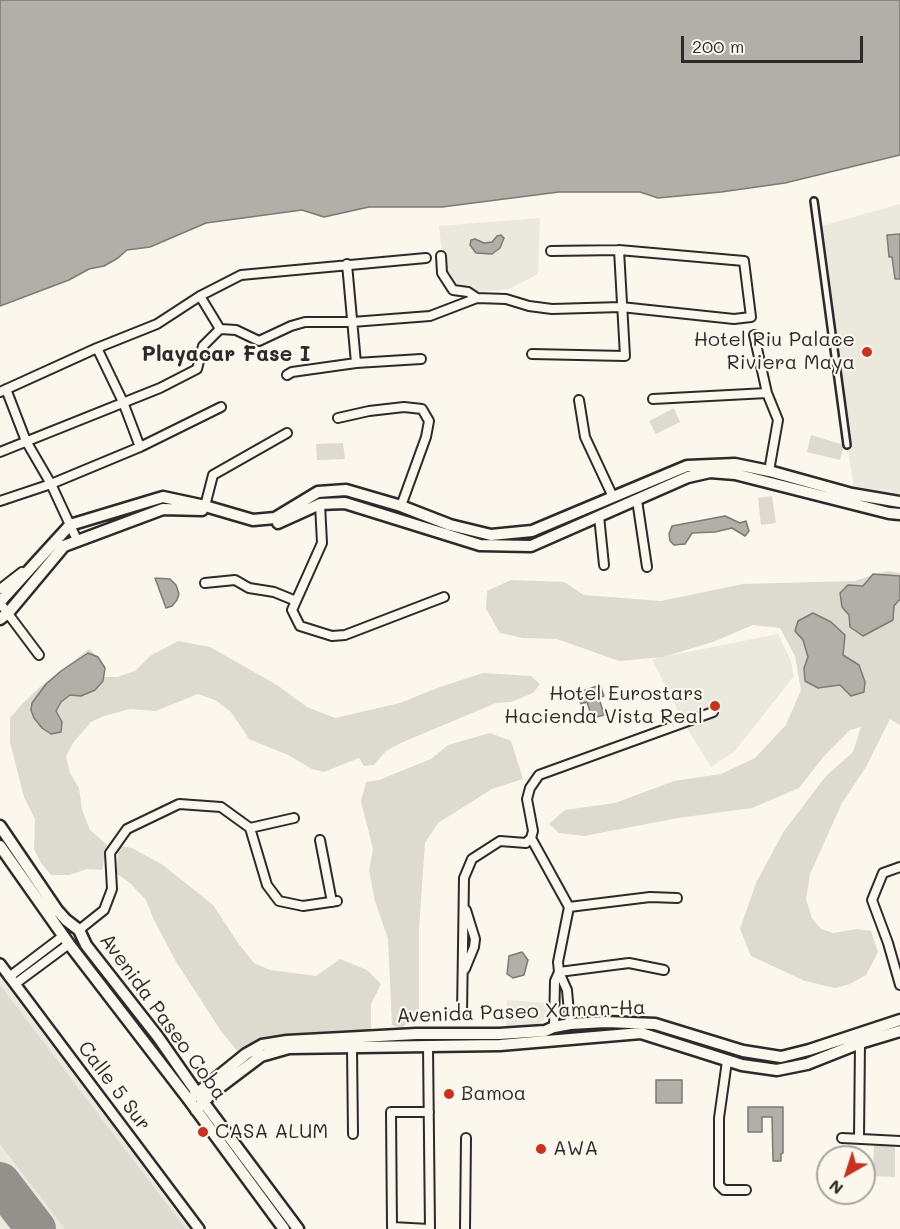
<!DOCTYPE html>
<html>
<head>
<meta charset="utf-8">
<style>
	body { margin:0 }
	#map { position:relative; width:900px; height:1229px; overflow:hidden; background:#fbf7ec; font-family:Mali,sans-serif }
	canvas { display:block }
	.north { position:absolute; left:816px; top:1145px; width:60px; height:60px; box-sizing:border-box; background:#fbf7ec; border:2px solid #a8a59f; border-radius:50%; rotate:219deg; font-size:16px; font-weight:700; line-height:24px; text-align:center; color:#2b2b2b }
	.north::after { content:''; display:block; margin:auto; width:21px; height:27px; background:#c8321e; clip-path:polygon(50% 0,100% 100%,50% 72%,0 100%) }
	.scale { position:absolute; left:681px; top:36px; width:182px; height:27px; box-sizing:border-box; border:3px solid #2b2b2b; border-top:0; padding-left:8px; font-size:18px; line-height:21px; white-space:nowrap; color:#2b2b2b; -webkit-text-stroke:4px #fbf7ec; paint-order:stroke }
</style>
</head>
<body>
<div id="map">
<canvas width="900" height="1229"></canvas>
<div class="north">N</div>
<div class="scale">200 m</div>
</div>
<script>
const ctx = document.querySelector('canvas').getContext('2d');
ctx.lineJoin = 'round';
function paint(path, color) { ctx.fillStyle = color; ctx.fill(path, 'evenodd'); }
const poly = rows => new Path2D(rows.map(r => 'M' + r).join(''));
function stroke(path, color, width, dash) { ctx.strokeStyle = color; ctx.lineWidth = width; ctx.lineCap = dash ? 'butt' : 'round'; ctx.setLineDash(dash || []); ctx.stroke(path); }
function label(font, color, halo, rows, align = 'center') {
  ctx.font = font + ' Mali,sans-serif'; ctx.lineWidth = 4.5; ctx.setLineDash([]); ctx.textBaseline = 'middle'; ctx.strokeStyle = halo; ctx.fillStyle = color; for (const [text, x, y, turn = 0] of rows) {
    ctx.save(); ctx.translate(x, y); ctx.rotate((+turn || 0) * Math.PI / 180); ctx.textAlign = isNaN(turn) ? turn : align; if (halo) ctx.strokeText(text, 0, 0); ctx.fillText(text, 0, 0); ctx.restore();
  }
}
paint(poly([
	[900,204,900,495,854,489,835,365,818,227],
	[540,218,538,274,509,289,476,292,452,285,444,272,439,226],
	[778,634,791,661,794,676,735,751,711,767,685,725,652,659],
	[0,977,60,1056,190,1229,0,1229],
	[507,1000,547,1003,551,1010,546,1018,534,1027,506,1028]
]), '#ebe8de');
paint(poly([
	[674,408,680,422,656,434,649,421],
	[811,435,844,445,840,460,807,452],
	[343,443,345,459,317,460,316,444],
	[772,496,776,523,761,525,758,498],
	[887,571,900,573,900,725,890,719,866,767,842,803,810,874,806,899,812,918,821,929,833,933,857,929,871,931,878,952,866,975,850,984,835,988,805,981,751,956,740,929,756,883,784,831,826,776,853,752,861,727,850,730,824,756,799,788,752,808,678,818,584,836,559,833,549,824,565,810,615,803,674,781,721,774,755,758,786,725,801,690,795,656,780,628,753,625,713,642,663,657,619,661,557,639,523,638,500,633,486,609,487,591,511,580,564,582,584,595,661,601,743,584,854,581],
	[178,641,210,647,277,685,307,707,335,718,400,703,440,687,483,673,531,676,540,684,533,693,511,702,496,703,403,742,386,751,374,765,364,766,359,758,324,772,312,769,288,755,249,739,231,712,215,700,198,694,156,711,130,709,104,716,91,722,73,743,66,756,70,773,79,788,82,810,90,830,107,845,102,870,87,869,69,875,51,875,41,863,34,849,35,819,24,797,10,742,10,718,23,703,41,686,89,649,100,659,103,677,117,677,135,671,150,656],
	[490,733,511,741,523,779,492,789,438,823,425,843,419,929,419,1014,401,1028,392,1025,388,939,375,901,369,870,373,849,361,801,366,782,379,780,431,759,448,745],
	[119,846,132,848,163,865,213,905,238,943,254,963,270,970,316,976,340,959,367,970,381,984,371,1004,371,1031,348,1034,293,1034,265,1038,238,1052,221,1031,175,960,154,920,146,900,130,883,116,873],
	[0,985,107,1126,186,1229,65,1229,0,1144],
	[874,1145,895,1146,895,1177,873,1176]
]), '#dddad0');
const water = poly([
	[0,0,900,0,900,155,785,183,721,192,658,198,640,192,559,192,442,207,369,207,324,217,302,210,206,223,150,247,127,250,118,258,104,266,89,269,69,280,0,306,0,0],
	[900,234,900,279,895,279,892,257,889,257,887,235,900,234],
	[501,235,504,238,500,248,492,254,476,253,470,245,471,240,475,239,484,243,492,242,497,236,501,235],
	[725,516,740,523,746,521,749,531,745,536,732,528,715,532,692,533,685,544,674,545,670,541,669,534,672,526,725,516],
	[873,574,900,576,900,599,894,606,893,620,863,636,850,627,849,615,842,607,840,593,848,585,863,586,873,574],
	[155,578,170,579,176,585,179,594,177,600,172,606,166,608,155,578],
	[813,613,831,622,845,635,843,655,859,665,865,682,864,692,851,696,840,685,818,688,805,681,804,668,808,657,803,640,795,631,798,621,813,613],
	[88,653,98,657,105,668,103,681,95,690,81,696,70,695,61,702,56,711,62,722,61,732,51,734,42,728,34,718,31,710,32,703,46,684,61,671,88,653],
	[600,685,604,696,599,698,604,715,592,718,587,702,581,704,577,693,600,685],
	[522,952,528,960,524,975,513,978,507,974,509,956,522,952],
	[656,1080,682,1080,682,1103,656,1103,656,1080],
	[748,1107,783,1107,783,1153,781,1154,781,1161,773,1161,772,1117,762,1117,762,1132,748,1132,748,1107]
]);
paint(water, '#b1afa7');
stroke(water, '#7b7a75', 1.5);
stroke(poly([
	[0,1182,36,1229]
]), '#93918c', 40);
const pedestrian = poly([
	[814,201,847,445]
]);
const minor = poly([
	[441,256,442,273,453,290,468,292,477,298],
	[347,264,356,363],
	[200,296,220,329],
	[754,335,767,393,778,420,769,471],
	[97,348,123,402,140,447],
	[532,354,625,356,619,250],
	[287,375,292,372,356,363,421,359],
	[6,389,26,441,51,484,77,540],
	[0,392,97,348,157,324,200,296,241,275,426,258],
	[653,399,767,393],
	[579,400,585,437,613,497],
	[338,418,369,411,404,407,422,409,429,421,426,437,401,506],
	[0,452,160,388,197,369,203,346,220,329,236,330,259,341,291,326,305,322,352,322,430,316,477,298,506,299,529,306,552,309,621,307,734,319,751,317,744,261,619,250,551,251],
	[637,500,647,567],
	[0,501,51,484,140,447,221,407],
	[320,504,322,543,292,610,300,626,332,636,345,635,444,597],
	[205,506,213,475,287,433],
	[599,516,604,565],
	[205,583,235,580,249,588,274,592,296,601],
	[0,589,22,572],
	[0,603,39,655],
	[250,828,294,818],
	[531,838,569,907,558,962,559,972,555,981,554,1027],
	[320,840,332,902],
	[900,867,883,873,872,900,888,943,900,985],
	[569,907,650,897,677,898],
	[79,930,104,910,112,889,110,853,127,829,179,804,221,807,250,828,267,885,279,901,303,906,337,901],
	[465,969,474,947,475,939,466,910],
	[559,972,629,963,664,970],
	[559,972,567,990,570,1024],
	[9,977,63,936],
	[15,984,69,944],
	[462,1014,464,878,472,859,500,841,526,843,531,838,533,831,527,799,530,788,539,775,713,712],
	[428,1046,430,1229],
	[352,1047,353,1134],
	[727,1061,719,1118,719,1185,724,1190,746,1190],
	[842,1138,900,1141],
	[859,1138,860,1043],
	[429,1229,392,1227,391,1112,429,1112],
	[465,1229,466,1138]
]);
const tertiary = poly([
	[0,964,199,1229]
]);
const secondary = poly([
	[278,523,320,504,345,503,480,545,531,546,688,477,710,472,735,474,889,513,900,514],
	[0,602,70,525,163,497,205,506,253,520,275,518,318,492,346,490,401,506,450,525,491,535,532,531,687,466,735,464,769,471,852,494,900,502],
	[0,619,8,613,64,546,163,509,202,510],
	[0,826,57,910,66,920,79,930,86,945,158,1037,204,1103,298,1229],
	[0,846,69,944,189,1100,284,1229],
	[189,1100,246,1054,262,1045,287,1041,416,1034,499,1034,545,1031,554,1027,570,1024,606,1022,655,1024,743,1051,781,1057,809,1050,900,1020],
	[196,1110,212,1093,261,1056,289,1048,500,1045,641,1033,742,1065,777,1070,807,1064,860,1043,900,1031]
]);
stroke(pedestrian, '#2b2b2b', 10);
stroke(minor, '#2b2b2b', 12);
stroke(tertiary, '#2b2b2b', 14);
stroke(secondary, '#2b2b2b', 15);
stroke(pedestrian, '#fbf7ec', 5);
stroke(minor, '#fbf7ec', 8);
stroke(tertiary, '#fbf7ec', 9);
stroke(secondary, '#fbf7ec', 10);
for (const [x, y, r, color] of [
	[867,352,6,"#c8321e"],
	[715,706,6,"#c8321e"],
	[449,1094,6,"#c8321e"],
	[203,1132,6,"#c8321e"],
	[541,1149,6,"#c8321e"]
]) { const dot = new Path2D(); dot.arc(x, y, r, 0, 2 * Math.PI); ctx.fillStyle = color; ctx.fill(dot); stroke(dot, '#fbf7ec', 2); }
label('20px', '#2b2b2b', '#fbf7ec', [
	["Hotel Riu Palace",855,340,"right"],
	["Riviera Maya",855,363,"right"],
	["Hotel Eurostars",703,694,"right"],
	["Hacienda Vista Real",703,717,"right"],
	["Bamoa",461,1094],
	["CASA ALUM",215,1132],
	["AWA",553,1149]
], 'left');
label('20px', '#2b2b2b', '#fbf7ec', [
	["Avenida Paseo Xaman-Ha",521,1012,-2],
	["Avenida Paseo Coba",163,1017,54],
	["Calle 5 Sur",114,1086,53]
]);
label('bold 21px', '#2b2b2b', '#fbf7ec', [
	["Playacar Fase I",226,355]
]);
</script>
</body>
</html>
